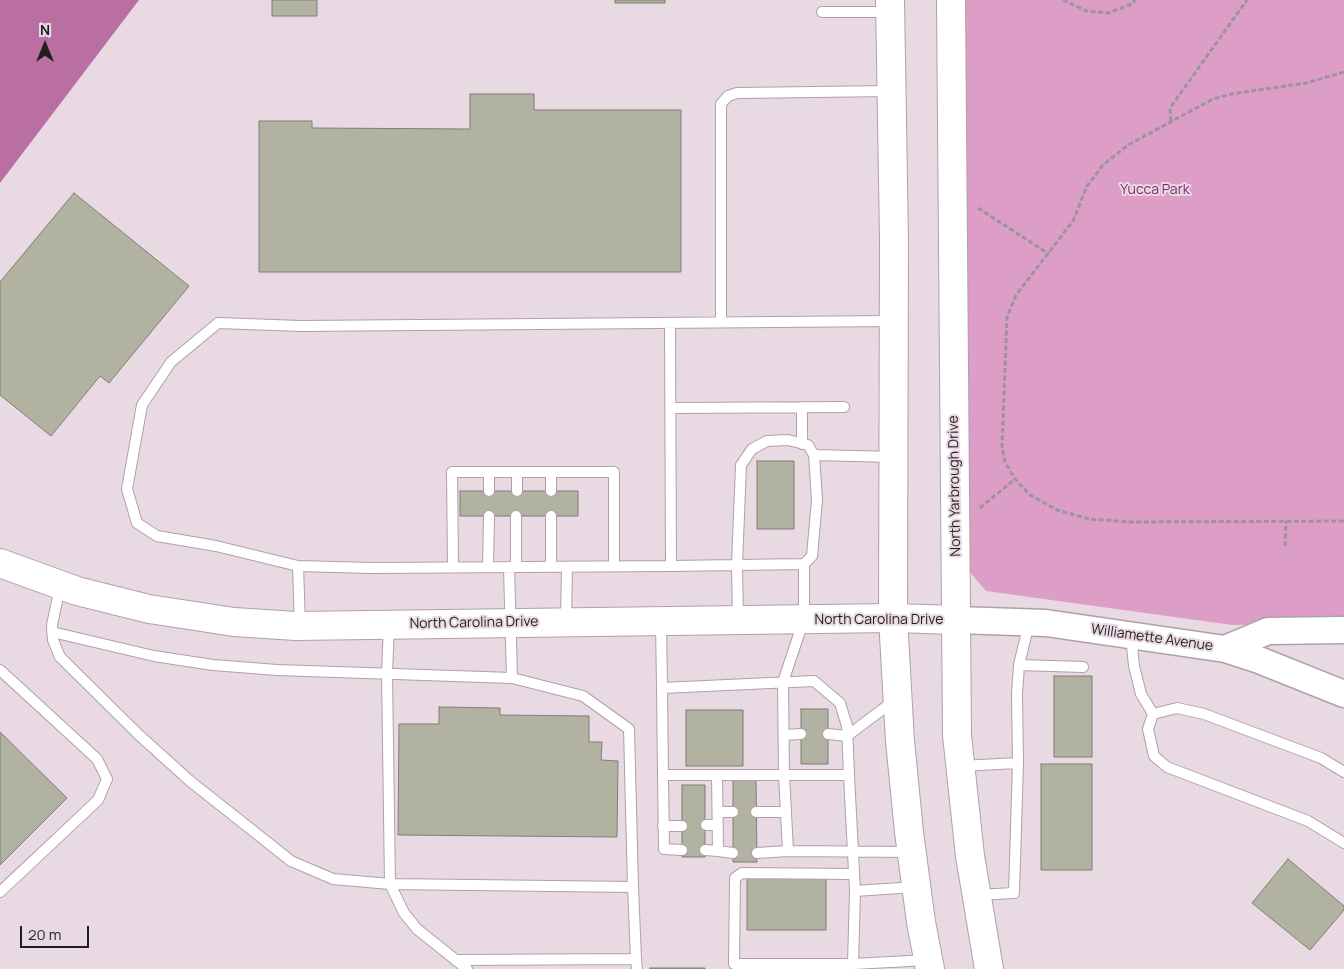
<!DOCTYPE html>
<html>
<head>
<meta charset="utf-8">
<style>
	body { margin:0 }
	#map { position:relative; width:1344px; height:969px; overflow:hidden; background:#e9d9e3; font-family:Manrope,sans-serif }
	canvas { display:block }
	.north { position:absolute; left:20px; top:20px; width:50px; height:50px; -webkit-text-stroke:4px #e9d9e3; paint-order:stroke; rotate:0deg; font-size:14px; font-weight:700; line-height:20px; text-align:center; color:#221d20 }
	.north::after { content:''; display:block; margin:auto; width:18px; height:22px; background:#221d20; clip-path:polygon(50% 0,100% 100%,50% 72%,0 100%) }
	.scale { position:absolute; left:20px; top:926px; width:69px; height:22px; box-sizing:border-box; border:2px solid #221d20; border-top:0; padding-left:6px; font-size:15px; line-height:18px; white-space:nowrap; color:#221d20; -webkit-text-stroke:4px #e9d9e3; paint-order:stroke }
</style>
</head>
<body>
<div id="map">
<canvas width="1344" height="969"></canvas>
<div class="north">N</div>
<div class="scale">20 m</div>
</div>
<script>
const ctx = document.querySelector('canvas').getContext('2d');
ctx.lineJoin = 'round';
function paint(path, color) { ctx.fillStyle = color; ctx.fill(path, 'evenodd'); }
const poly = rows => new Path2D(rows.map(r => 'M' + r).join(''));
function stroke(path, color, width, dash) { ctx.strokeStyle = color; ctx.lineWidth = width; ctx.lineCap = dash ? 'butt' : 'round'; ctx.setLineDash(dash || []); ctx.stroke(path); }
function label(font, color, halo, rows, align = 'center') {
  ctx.font = font + ' Manrope,sans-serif'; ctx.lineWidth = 4; ctx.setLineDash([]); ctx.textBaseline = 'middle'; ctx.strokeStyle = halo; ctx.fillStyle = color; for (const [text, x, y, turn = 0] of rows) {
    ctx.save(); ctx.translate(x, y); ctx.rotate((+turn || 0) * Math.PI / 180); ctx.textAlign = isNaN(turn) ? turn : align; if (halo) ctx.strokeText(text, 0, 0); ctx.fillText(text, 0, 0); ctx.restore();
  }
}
paint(poly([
	[964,0,1344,0,1344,623,1232,625,986,591,968,570]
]), '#dc9ec7');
paint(poly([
	[0,0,139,0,0,183]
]), '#ba6fa3');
const building = poly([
	[272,0,317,0,317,16,272,16,272,0],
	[615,0,665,0,665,3,615,3,615,0],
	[470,94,534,94,534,110,681,110,681,272,259,272,259,121,312,121,312,128,470,129,470,94],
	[74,193,189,286,109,383,100,376,51,436,0,395,0,282,74,193],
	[757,461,794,461,794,529,757,529,757,461],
	[460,491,578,491,578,516,460,516,460,491],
	[1054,676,1092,676,1092,757,1054,757,1054,676],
	[439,707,500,708,500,715,589,716,589,742,602,742,601,760,618,761,617,837,398,835,399,724,439,724,439,707],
	[801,709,828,709,828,764,801,764,801,709],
	[686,710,743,710,743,766,686,766,686,710],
	[0,732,67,798,0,865,0,732],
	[1041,764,1092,764,1092,870,1041,870,1041,764],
	[733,779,756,779,757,862,733,862,733,779],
	[682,785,705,785,705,857,682,857,682,785],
	[1288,859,1344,906,1344,910,1310,950,1252,903,1288,859],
	[747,875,826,875,826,930,747,930,747,875],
	[650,968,705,968,705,969,650,969,650,968]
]);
paint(building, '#b2b2a3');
stroke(building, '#7e7f70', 1);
const service = poly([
	[822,12,888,12],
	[721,322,721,104,728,96,737,93,890,91],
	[670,408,844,407],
	[802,444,802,407],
	[814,455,893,457],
	[489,472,489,491],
	[517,472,517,491],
	[551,472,551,491],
	[551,516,551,567],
	[804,564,804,619,783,682,784,775,788,851,911,852],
	[298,566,372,568,671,566,670,323],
	[671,566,737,565,804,564,812,556,817,500,814,455,808,445,788,440,767,441,752,449,741,465,737,565,738,618],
	[453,567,452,472,614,472,614,566],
	[488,567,489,516],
	[516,567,516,516],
	[60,587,52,625,53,640,60,657,139,735,190,781,291,861,333,879,390,884,404,913,417,929,467,969],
	[566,621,567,567],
	[661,622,662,688,663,775,849,775,847,726,840,703,814,681,662,688],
	[300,625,298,566,216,546,157,536,137,523,127,489,142,405,171,362,218,323,301,326,893,321],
	[389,625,387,673,390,884,633,887],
	[52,632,154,656,213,665,277,670,512,678],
	[1131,636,1134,666,1141,694,1153,714],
	[1019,665,1083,667],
	[0,670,97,759,107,779,98,800,0,892],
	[828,734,847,736,895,700],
	[784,735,801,734],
	[961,766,1018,763,1017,694,1019,665,1029,623],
	[1344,772,1321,758,1204,714,1177,708,1153,714,1148,729,1154,756,1167,767,1308,821,1344,843],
	[663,775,664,849,682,850],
	[717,775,718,851,733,853],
	[849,775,855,891,853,964,928,960],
	[718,812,733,812],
	[756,812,786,812],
	[706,825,718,825],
	[663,826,682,826],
	[705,850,718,851],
	[757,853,788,851],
	[855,891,916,887],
	[977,895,1014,893,1018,763],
	[636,959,637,969],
	[455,960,636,959,633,887,629,729,583,696,512,678,509,567],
	[853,964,734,964,735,878,742,873,854,874]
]);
const tertiary = poly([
	[957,620,1046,623,1225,649,1259,660,1344,694],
	[1225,649,1268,631,1344,630]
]);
const secondary = poly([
	[0,563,77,591,149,609,234,622,296,626,893,618,957,620]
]);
const primary = poly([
	[890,0,894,240,893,618,900,741,909,832,921,922,930,969],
	[951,0,957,735,970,856,989,969]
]);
stroke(service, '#afa0a9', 12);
stroke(tertiary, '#afa0a9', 29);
stroke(secondary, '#afa0a9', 30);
stroke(primary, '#afa0a9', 30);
stroke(poly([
	[1063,0,1087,11,1108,13,1132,4,1135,0],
	[1344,72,1306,83,1231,94,1213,99,1128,145,1103,165,1087,186,1073,221,1016,295,1007,317,1002,446,1005,462,1015,479,1030,495,1057,510,1089,519,1131,522,1344,521],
	[1171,121,1170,108,1247,0],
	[978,208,1049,254],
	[980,508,1015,479],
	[1285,546,1286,521]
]), '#9f939b', 3, [5, 2.5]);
stroke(service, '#fff', 10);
stroke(tertiary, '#fff', 26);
stroke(secondary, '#fff', 28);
stroke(primary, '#fff', 28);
label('14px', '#83286b', '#e9d9e3', [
	["Yucca Park",1155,190]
]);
label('14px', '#221d20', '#e9d9e3', [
	["North Yarbrough Drive",955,486,-91],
	["North Carolina Drive",879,620],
	["North Carolina Drive",474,623,-1],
	["Williamette Avenue",1152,638,8]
]);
</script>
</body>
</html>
